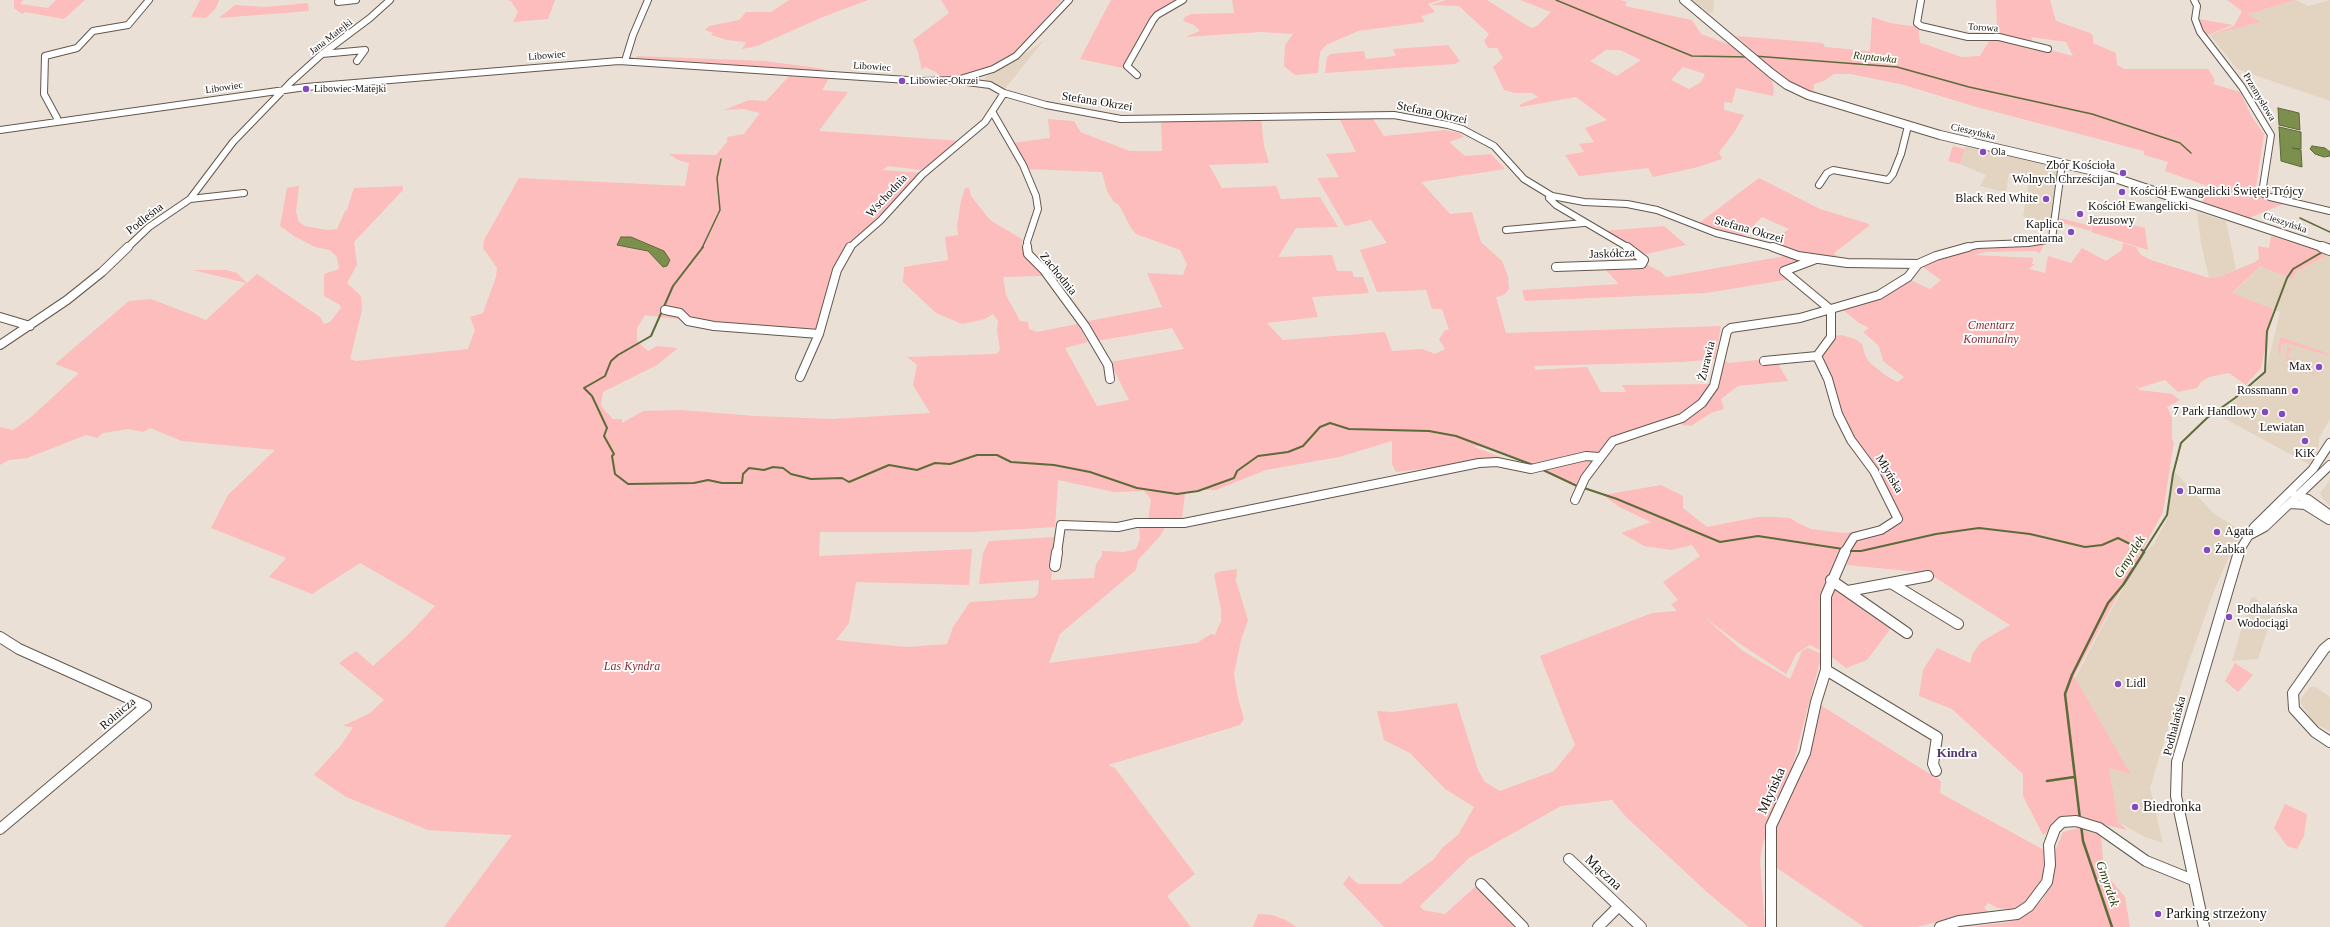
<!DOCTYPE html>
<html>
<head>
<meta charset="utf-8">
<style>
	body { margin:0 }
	canvas { display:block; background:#ebe0d5 }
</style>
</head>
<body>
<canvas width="2330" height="927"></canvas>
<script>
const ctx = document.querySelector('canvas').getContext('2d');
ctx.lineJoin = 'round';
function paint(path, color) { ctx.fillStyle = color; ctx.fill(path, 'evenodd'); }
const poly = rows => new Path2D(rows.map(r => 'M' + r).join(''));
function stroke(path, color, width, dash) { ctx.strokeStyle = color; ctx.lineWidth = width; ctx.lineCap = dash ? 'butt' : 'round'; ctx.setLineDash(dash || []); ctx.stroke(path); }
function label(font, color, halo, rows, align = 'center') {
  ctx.font = font + ' Georgia,serif'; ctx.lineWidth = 3.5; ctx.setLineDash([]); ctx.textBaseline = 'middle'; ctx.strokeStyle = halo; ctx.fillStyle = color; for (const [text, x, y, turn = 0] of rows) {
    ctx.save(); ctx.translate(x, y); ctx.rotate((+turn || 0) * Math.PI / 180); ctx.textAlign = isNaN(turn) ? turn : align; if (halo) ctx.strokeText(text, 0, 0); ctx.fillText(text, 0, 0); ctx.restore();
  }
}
paint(poly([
	[1692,0,1714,0,1713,12,1709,13],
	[2296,0,2308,6,2330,0,2330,101,2237,69,2210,35,2259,22,2248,14],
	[1044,40,1004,90,986,84,985,77,1014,62],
	[1966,145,2053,165,2057,168,2052,225,2023,217,2029,181,2009,173,2006,192,1980,186,1986,175,1960,164],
	[2197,212,2226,221,2236,269,2219,277,2209,278,2201,243],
	[2330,254,2330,419,2319,438,2319,445,2310,465,2218,415,2258,381,2266,370,2280,312,2232,294,2260,266,2292,279,2297,271],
	[2174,471,2213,513,2242,531,2231,552,2214,591,2184,675,2150,788,2163,843,2143,836,2118,822,2108,768,2130,775,2075,678,2135,566,2141,556,2154,544,2168,517],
	[2330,480,2330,506,2323,499,2320,493],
	[2255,597,2272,617,2258,659,2232,661,2251,598],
	[2310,687,2316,687,2330,697,2330,731,2315,724,2301,704,2301,699]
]), '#e3d3c1');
paint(poly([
	[14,0,23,0,20,4,48,8,56,0,85,0,64,19,25,12,22,14,14,8],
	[200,0,219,0,216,8,206,18,191,17],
	[507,0,555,0,548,19,513,22,518,12,511,1],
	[789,0,868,0,823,17,757,46,742,49,746,42,727,40,711,35,713,33,705,30,709,26,739,20,746,12,771,12],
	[941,0,1062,0,1021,47,1004,61,982,72,959,77,941,78,936,72,925,67,922,70,918,52,913,40,949,13],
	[1111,0,1179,0,1173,5,1158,11,1123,68,1080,59],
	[1232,0,1440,0,1428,4,1435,12,1421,16,1425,22,1358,31,1326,45,1320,52,1318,73,1295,75,1284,66,1285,45,1293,34,1261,32,1185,37,1200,31,1194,25,1183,21,1185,17,1191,14,1234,13],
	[1446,0,1487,0,1531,28,1537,26,1551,12,1520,0,1620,0,1627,2,1625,6,1692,20,1701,34,1733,46,1772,81,1774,88,1773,96,1736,88,1732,103,1724,102,1724,110,1744,115,1733,134,1719,152,1722,159,1698,167,1653,177,1648,168,1579,176,1565,155,1584,152,1579,144,1594,142,1585,128,1607,120,1576,97,1521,107,1519,105,1538,97,1532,93,1515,93,1504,90,1493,67,1503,58,1497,48,1488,48,1484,41,1489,34,1459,6,1431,5],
	[1606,50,1620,50,1641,60,1617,76,1590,61],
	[1683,67,1705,74,1701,82,1689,89,1671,80],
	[1996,0,2050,0,2056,21,2090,33,2093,36,2093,43,2116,53,2117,65,2125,69,2208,69,2215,80,2213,84,2240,92,2252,117,2264,134,2255,193,2286,203,2249,218,2202,203,2207,186,2165,171,2168,162,2144,155,2144,151,1973,106,1904,85,1851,74,1834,74,1824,81,1814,84,1813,93,1784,79,1736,36,1823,43,1825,47,1870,51,1872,17,1890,23,1918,27,1920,42,1923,46,1922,43,1961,57,1980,56,1997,28],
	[2031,37,2066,42,2073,56,2034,46],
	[2227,0,2296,0,2248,14,2260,22,2210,35,2234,26,2242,11],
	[308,3,309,11,219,18,235,5,265,7],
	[2199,19,2233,25,2205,36],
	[1448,45,1460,61,1455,64,1325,73,1327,57,1330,54,1364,51,1366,59,1396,56,1393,49],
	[637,56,764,61,826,69,818,71,636,58],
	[790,75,829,78,822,90,848,92,819,131,962,141,922,170,888,166,883,170,921,173,846,250,816,336,645,315,637,328,637,341,648,351,657,346,678,348,657,365,603,392,601,406,613,419,622,419,622,423,643,411,681,410,754,416,832,419,930,413,913,385,917,365,907,357,993,354,998,353,1000,349,997,330,998,321,993,314,985,319,962,324,936,313,903,282,904,267,948,260,945,237,958,235,957,226,961,201,965,188,969,188,971,196,990,220,1022,239,1022,247,1027,259,1043,276,1003,277,1006,295,1020,321,1028,322,1029,329,1037,332,1077,324,1088,342,1065,348,1097,406,1129,400,1110,362,1184,349,1172,328,1096,341,1083,322,1162,307,1147,273,1183,275,1187,264,1180,250,1136,234,1131,228,1119,205,1114,202,1107,191,1102,172,1026,169,1012,143,1050,138,1048,119,1074,121,1080,131,1078,137,1080,132,1130,151,1162,151,1161,122,1261,118,1264,146,1269,163,1209,165,1222,188,1276,186,1281,199,1320,197,1338,227,1296,228,1278,257,1332,255,1337,271,1352,271,1354,277,1363,277,1369,293,1312,297,1318,317,1267,323,1283,340,1385,332,1392,351,1423,349,1435,354,1445,349,1439,339,1445,330,1449,330,1442,309,1432,309,1426,290,1377,292,1360,250,1387,243,1371,220,1345,226,1317,178,1339,177,1326,154,1356,152,1340,120,1373,119,1384,136,1445,130,1460,133,1464,137,1449,142,1465,156,1491,154,1505,169,1421,182,1450,214,1472,212,1481,242,1502,261,1508,276,1509,289,1504,295,1496,297,1506,333,1721,326,1715,359,1683,362,1534,366,1535,370,1587,367,1601,392,1626,392,1622,385,1710,384,1701,404,1682,414,1619,439,1578,487,1509,456,1485,447,1472,446,1506,459,1396,472,1392,464,1392,441,1339,457,1266,470,1216,490,1196,490,1185,493,1182,519,1166,526,1160,536,1138,560,1136,570,1060,634,1049,663,1197,643,1211,634,1215,635,1221,621,1221,609,1214,575,1217,572,1237,569,1236,581,1248,620,1241,640,1234,674,1238,698,1244,719,1240,725,1108,765,1115,768,1195,874,1167,896,1191,927,444,927,512,835,428,830,346,797,314,775,342,744,353,727,343,726,370,713,384,700,339,663,356,651,373,666,410,633,435,606,360,563,312,594,269,577,286,558,211,528,228,495,275,450,182,441,150,428,143,432,128,429,103,433,97,438,86,435,27,458,9,460,0,465,0,427,13,430,30,418,79,373,55,364,129,301,151,299,206,320,246,283,193,270,226,270,237,273,247,283,257,274,320,317,324,324,330,322,341,308,340,305,324,296,324,274,339,269,337,257,330,250,315,247,294,236,280,226,287,188,299,186,296,212,299,222,305,226,327,230,337,229,345,211,347,210,354,188,403,186,403,190,354,242,357,265,347,283,361,296,362,310,350,359,356,361,468,349,475,330,470,317,483,313,496,277,497,268,483,248,484,240,519,178,685,186,689,163,678,160,669,154,716,155,727,142,727,137,744,134,760,113,743,109,724,110,749,100,766,101],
	[1058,480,1114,492,1144,491,1151,499,1148,521,1139,525,1140,539,1136,549,1124,552,1102,551,1102,556,1096,564,1094,578,1051,580,1055,537,989,541,983,553,979,584,1039,580,1038,594,1033,598,970,602,953,627,947,644,907,647,836,640,849,623,856,582,969,585,972,549,819,556,820,532,973,532,1055,527],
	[1953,146,1965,149,1960,164,1948,161],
	[1759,178,1820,209,1869,224,1869,226,1834,253,1839,258,1798,255,1770,243,1789,229,1762,217,1742,237,1699,223],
	[2094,215,2145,228,2148,250,2091,232],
	[2060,218,2091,226,2090,231,2060,222],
	[1664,226,1686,245,1642,255,1603,231],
	[2271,236,2330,254,2297,271,2292,279,2260,266,2232,293,2273,309,2261,368,2246,385,2229,373,2209,377,2201,382,2197,388,2178,392,2165,380,2139,388,2134,385,2140,390,2172,394,2180,400,2167,407,2172,418,2172,439,2174,442,2163,512,2074,676,2131,775,2109,768,2118,822,2127,830,2085,820,2050,830,2043,835,2023,796,2023,774,1952,709,1919,696,1923,670,1937,648,1970,663,1973,653,1981,642,2010,625,1928,573,1847,565,1855,540,1874,535,1895,517,1848,432,1825,366,1822,356,1823,352,1833,336,1841,335,1855,339,1862,344,1865,355,1869,362,1885,375,1897,382,1899,381,1904,377,1883,361,1879,346,1863,332,1869,328,1859,323,1842,309,1908,279,1930,289,1941,280,1920,265,1936,258,1986,246,2044,243,2040,253,2035,251,1986,252,1975,255,2033,258,2032,264,2035,264,2029,269,2045,273,2048,256,2071,263,2082,248,2106,261,2122,250,2123,243,2136,247,2141,255,2151,260,2209,278,2219,277,2255,262,2259,259,2258,246,2269,248],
	[1785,256,1802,261,1780,270,1787,279,1785,280,1706,293,1525,301,1522,290,1619,284,1603,267,1647,265,1660,271,1666,277],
	[2281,337,2324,352,2330,356,2286,343,2281,345,2280,357,2278,347],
	[2287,347,2296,350,2290,350,2287,358,2292,359,2299,366,2330,381,2288,363,2286,360],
	[1724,360,1729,363,1758,360,1761,364,1777,362,1788,381,1738,386,1721,399,1724,409,1711,413,1691,426,1682,425,1678,421,1719,388],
	[1661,485,1683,496,1683,508,1707,527,1758,517,1775,517,1790,518,1798,523,1811,529,1834,532,1845,533,1877,528,1845,541,1827,579,1891,628,1867,660,1846,668,1828,654,1810,645,1797,653,1786,674,1740,644,1703,616,1743,651,1790,679,1802,651,1808,648,1822,654,1793,764,1763,843,1760,860,1765,927,1749,927,1708,893,1626,817,1612,800,1561,806,1469,858,1420,906,1423,910,1445,914,1476,886,1515,926,1514,927,1384,927,1343,884,1349,876,1358,884,1400,884,1434,859,1442,848,1458,835,1474,807,1445,789,1410,753,1384,740,1377,711,1393,712,1457,703,1478,770,1485,782,1500,791,1554,771,1575,745,1540,656,1652,613,1677,611,1671,604,1678,600,1663,582,1700,556,1692,545,1671,550,1644,546,1621,533,1651,522,1619,507,1603,495],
	[2235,663,2253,675,2238,692,2225,681],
	[1819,704,1941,781,1940,793,2044,850,2043,874,2036,893,2027,902,2013,910,1998,908,1988,903,1984,908,1989,912,1987,915,1941,921,1917,927,1864,927,1774,866,1777,824],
	[2285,804,2307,814,2304,836,2297,849,2287,846,2274,828],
	[2078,828,2101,835,2104,872,2125,897,2130,927,1970,927,2009,922,2032,910,2043,899,2051,880,2055,851,2063,832],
	[1258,914,1272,915,1286,920,1297,927,1253,927]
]), '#fcbdbc');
const water = poly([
	[2278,108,2299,113,2300,130,2279,125,2278,108],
	[2279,127,2301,132,2301,149,2292,148,2301,150,2302,167,2281,161,2279,127],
	[2312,146,2325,148,2330,152,2330,156,2324,157,2315,154,2310,149,2312,146],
	[621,237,631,237,664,251,670,260,667,266,663,267,648,251,617,245,621,237]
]);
paint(water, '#7c8f4d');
stroke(water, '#5d6a3a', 1);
stroke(poly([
	[1556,0,1692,56,1748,57],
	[1754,56,1897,67,1969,87,2092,114,2180,143,2191,153],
	[2300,218,2330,232],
	[702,248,720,210,717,178,721,159]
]), '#5d6a3a', 1.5);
stroke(poly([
	[703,247,673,286,651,336,618,355,611,361,605,376,584,388,592,396,607,428,604,436,614,454,612,456,615,474,628,484,694,483,708,480,722,483,742,483,743,474,749,468,764,470,773,467,783,468,791,474,811,479,842,478,849,482,889,465,917,470,935,463,950,464,977,455,997,455,1011,462,1054,465,1090,472,1137,488,1177,494,1198,491,1234,478,1237,471,1258,456,1288,452,1303,446,1320,427,1330,423,1349,429,1429,431,1456,436,1533,465],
	[1541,469,1577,486],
	[1584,488,1617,499,1720,542,1758,536,1843,549],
	[1850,551,1861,551,1936,534,1979,528,2030,534,2085,547,2102,545,2118,538,2144,551],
	[2143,553,2167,515,2173,474,2181,443,2207,418,2235,398,2265,372,2267,331,2287,278,2293,269,2324,251]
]), '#5d6a3a', 2);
stroke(poly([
	[2047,781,2074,777],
	[2080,819,2065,694,2072,675,2108,603,2123,585,2144,552],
	[2081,825,2083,841,2112,927]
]), '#5d6a3a', 2.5);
const minorFar2 = poly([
	[1921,0,1917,23,1921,26,1968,37,1999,37,2048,49],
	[2194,0,2197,6,2195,19,2200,32,2242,87,2271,135,2262,193,2270,197,2330,211],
	[338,2,356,0],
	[322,54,365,50,357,61],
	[625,61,633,35,648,0],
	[1137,75,1127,66,1153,20,1157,15,1183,0],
	[962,79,967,82,990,85,1004,93,1046,105,1121,119,1394,115,1448,125,1462,129,1494,146,1524,179,1552,196,1584,202,1627,204,1657,210,1716,233,1776,248],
	[993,113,1023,165,1036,196,1038,209,1027,242,1028,248],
	[56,122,57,118,44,94,45,56,77,48,93,31,128,25,149,0],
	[0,130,306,87,619,61,923,81,957,80,993,69,1016,56,1069,0],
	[1819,185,1827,173,1833,170,1888,180,1893,174,1901,154,1908,126],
	[1552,196,1549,198,1556,205,1629,248],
	[190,199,244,193],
	[1506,230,1584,223],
	[127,248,149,227,190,199,233,142,291,82,322,54,370,18,390,0],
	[849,248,881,220,922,175,985,122,1004,93],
	[1964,248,1977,245,2028,243,2052,239,2062,163]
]);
const minorFar1 = poly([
	[1027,247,1028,254,1044,270,1085,326,1108,365,1110,379],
	[1773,247,1798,256,1847,263,1918,264,1936,256,1968,247],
	[1816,259,1784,271,1831,310],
	[1556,267,1642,264,1644,260,1627,247],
	[665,310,680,313,688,321,714,326,819,334],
	[0,317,30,326],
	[0,345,67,300,102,272,128,247],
	[1817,356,1828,379,1838,414,1851,440,1874,471,1898,519,1881,530,1854,537,1844,553],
	[1764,361,1817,356,1831,337,1831,310],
	[800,377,819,334,837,270,850,247],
	[2295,495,2308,499,2330,515],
	[1575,500,1585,478,1613,441,1682,418,1702,403,1714,386,1727,331,1731,328,1800,318,1879,295,1908,277,1918,264],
	[2291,504,2305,505,2329,520],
	[2250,535,2265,527,2330,465],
	[1057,553,1061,525,1118,527,1136,523,1184,523,1479,463,1497,462,1531,469,1586,456,1599,457],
	[2238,553,2254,527,2313,469,2330,443]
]);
const minor = poly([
	[1055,566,1057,552],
	[1831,580,1907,633],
	[1891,583,1958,624],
	[1848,591,1928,576],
	[0,637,19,649,146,706,0,829],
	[2330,644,2324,649,2293,693,2294,709,2315,732,2330,742],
	[1826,670,1937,737,1933,764,1936,771],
	[1569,859,1641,927],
	[1481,884,1523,927],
	[1598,927,1619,906],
	[1771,927,1771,826,1805,753,1816,702,1826,670,1826,596,1845,552],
	[1940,927,1959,921,2017,914,2029,906,2047,882,2050,865,2049,845,2055,829,2062,822,2076,821,2099,828,2146,861,2193,880],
	[2204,927,2176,796,2177,762,2239,552]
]);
const majorFar1 = poly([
	[1684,0,1771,73,1787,85,1808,95,1940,135,2094,171,2325,248]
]);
const major = poly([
	[2322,247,2330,250]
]);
stroke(minorFar2, '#61584e', 8);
stroke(minorFar1, '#61584e', 10);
stroke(minor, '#61584e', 12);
stroke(majorFar1, '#61584e', 10);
stroke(major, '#61584e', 12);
stroke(minorFar2, '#fff', 6);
stroke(minorFar1, '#fff', 8);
stroke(minor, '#fff', 10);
stroke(majorFar1, '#fff', 8);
stroke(major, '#fff', 10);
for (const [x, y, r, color] of [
	[902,81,4,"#8449bf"],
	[306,89,4,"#8449bf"],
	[1983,152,4,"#8449bf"],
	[2123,173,4,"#8449bf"],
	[2122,192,4,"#8449bf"],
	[2046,199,4,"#8449bf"],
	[2080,214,4,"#8449bf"],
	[2071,232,4,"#8449bf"],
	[2319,367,4,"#8449bf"],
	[2295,391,4,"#8449bf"],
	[2265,412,4,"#8449bf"],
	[2282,414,4,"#8449bf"],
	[2305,441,4,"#8449bf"],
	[2180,491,4,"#8449bf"],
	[2217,532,4,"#8449bf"],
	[2207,550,4,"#8449bf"],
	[2229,617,4,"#8449bf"],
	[2118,684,4,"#8449bf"],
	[2135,807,4,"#8449bf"],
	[2158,914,4,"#8449bf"]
]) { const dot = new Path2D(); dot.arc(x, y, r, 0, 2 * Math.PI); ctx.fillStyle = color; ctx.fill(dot); stroke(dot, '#fff', 1.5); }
label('10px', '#16130f', '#fff', [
	["Torowa",1983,28,4],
	["Jana Matejki",331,37,-38],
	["Libowiec",547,56,-5],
	["Libowiec",872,67,4],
	["Libowiec",224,88,-8],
	["Przemysłowa",2259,97,59],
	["Cieszyńska",1973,132,13],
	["Cieszyńska",2285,223,19]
]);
label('10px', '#16130f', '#fff', [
	["Libowiec-Okrzei",910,81],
	["Libowiec-Matejki",314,89],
	["Ola",1991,152]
], 'left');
label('italic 11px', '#2c3804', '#fff', [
	["Ruptawka",1875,58,6]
]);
label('12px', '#16130f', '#fff', [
	["Stefana Okrzei",1097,102,9],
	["Stefana Okrzei",1432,113,12],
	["Wschodnia",887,196,-47],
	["Podleśna",145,219,-38],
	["Stefana Okrzei",1749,230,16],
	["Jaskółcza",1612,254,-2],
	["Zachodnia",1058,274,51],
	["Żurawia",1707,361,-76],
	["Młyńska",1889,474,59],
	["Rolnicza",118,714,-41],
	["Podhalańska",2175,726,-76]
]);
label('12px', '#16130f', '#fff', [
	["Zbór Kościoła",2115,166,"right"],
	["Wolnych Chrześcijan",2115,180,"right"],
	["Kościół Ewangelicki Świętej Trójcy",2130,192],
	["Black Red White",2038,199,"right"],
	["Kościół Ewangelicki",2088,207],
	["Jezusowy",2088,221],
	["Kaplica",2063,225,"right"],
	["cmentarna",2063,239,"right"],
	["Max",2311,367,"right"],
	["Rossmann",2287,391,"right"],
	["7 Park Handlowy",2257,412,"right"],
	["Lewiatan",2282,428,"center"],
	["KiK",2305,454,"center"],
	["Darma",2188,491],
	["Agata",2225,532],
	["Żabka",2215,550],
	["Podhalańska",2237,610],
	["Wodociągi",2237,624],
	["Lidl",2126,684]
], 'left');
label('italic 12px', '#872d33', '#fff', [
	["Cmentarz",1991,326],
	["Komunalny",1991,340],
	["Las Kyndra",632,667]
]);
label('italic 13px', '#2c3804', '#fff', [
	["Gmyrdek",2130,557,-58],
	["Gmyrdek",2107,884,71]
]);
label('bold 13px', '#533773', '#fff', [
	["Kindra",1957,754]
]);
label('14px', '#16130f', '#fff', [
	["Młyńska",1772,791,-66],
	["Mączna",1603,873,43]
]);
label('14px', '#16130f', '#fff', [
	["Biedronka",2143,807],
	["Parking strzeżony",2166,914]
], 'left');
</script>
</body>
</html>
